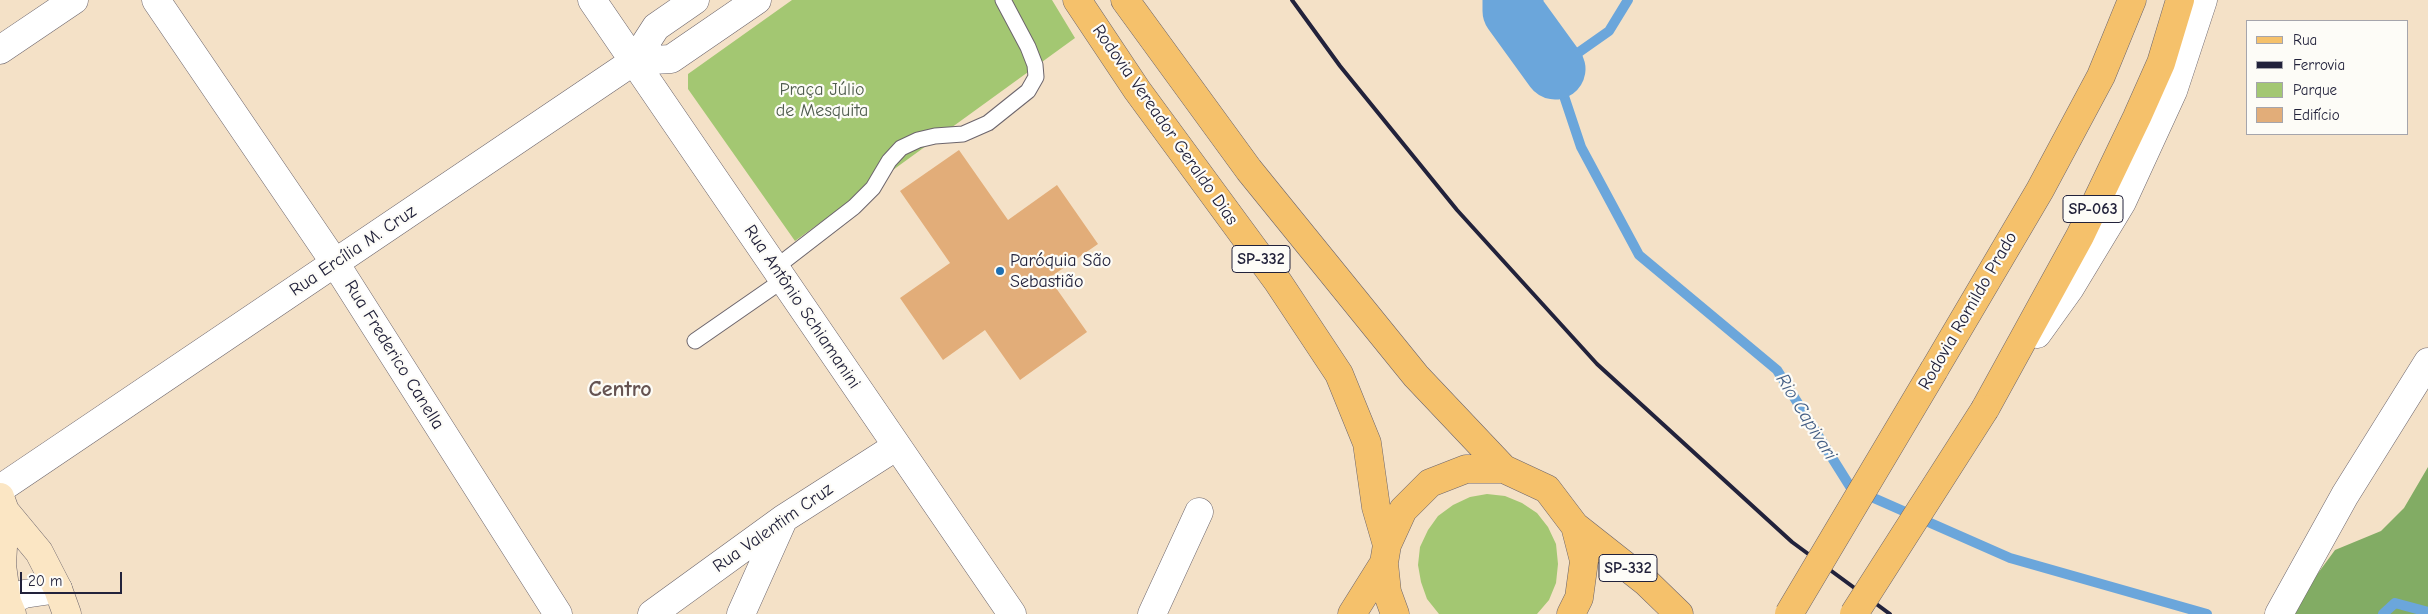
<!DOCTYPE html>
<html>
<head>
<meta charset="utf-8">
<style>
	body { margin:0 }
	#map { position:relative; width:2428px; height:614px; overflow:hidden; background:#f4e1c7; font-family:"Comic Neue",sans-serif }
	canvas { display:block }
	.legend { position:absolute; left:2246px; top:20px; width:162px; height:115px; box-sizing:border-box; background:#fdfcf7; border:1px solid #a5a5ac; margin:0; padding:6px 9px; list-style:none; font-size:15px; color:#22223b }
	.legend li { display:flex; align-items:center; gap:10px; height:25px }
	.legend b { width:25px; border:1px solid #a5a5ac }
	.scale { position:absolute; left:20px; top:572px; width:102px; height:22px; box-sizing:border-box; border:2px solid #22223b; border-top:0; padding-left:6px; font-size:15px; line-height:18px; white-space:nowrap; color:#22223b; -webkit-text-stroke:4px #fdfcf7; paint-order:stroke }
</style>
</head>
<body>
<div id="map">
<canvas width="2428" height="614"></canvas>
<ul class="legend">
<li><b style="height:6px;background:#f5c16b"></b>Rua</li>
<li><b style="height:6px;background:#22223b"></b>Ferrovia</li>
<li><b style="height:14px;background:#a3c772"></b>Parque</li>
<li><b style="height:14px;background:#e2ad79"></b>Edifício</li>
</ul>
<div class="scale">20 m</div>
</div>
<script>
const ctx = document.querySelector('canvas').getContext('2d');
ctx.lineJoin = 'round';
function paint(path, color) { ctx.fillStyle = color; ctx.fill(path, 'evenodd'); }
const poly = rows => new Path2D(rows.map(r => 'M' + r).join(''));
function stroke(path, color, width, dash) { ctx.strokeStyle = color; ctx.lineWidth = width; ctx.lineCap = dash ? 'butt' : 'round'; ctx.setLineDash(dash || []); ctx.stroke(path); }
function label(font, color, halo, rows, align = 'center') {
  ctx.font = font + ' "Comic Neue",sans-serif'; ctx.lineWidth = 4.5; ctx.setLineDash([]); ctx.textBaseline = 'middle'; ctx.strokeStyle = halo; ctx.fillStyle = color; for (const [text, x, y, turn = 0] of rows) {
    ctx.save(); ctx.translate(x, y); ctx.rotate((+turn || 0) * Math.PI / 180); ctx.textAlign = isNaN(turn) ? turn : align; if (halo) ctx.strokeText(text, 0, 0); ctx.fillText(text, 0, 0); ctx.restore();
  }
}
paint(poly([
	[792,0,1052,0,1075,38,795,241,688,89,688,74],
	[1487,494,1505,496,1522,503,1537,513,1548,527,1556,544,1558,564,1556,583,1549,600,1537,614,1439,614,1427,599,1421,582,1418,565,1420,547,1428,530,1438,516,1453,505,1470,497]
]), '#a3c772');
paint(poly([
	[2428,467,2428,614,2288,614,2335,550,2381,531,2404,508]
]), '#82ac64');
stroke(poly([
	[1628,0,1609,31,1555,69,1581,147,1639,255,1777,370,1851,488,2010,558,2207,614],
	[2383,614,2395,603,2428,612]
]), '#6ba6db', 10);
stroke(poly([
	[1513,0,1513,11,1555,69]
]), '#6ba6db', 61);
paint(poly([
	[959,150,1008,220,1057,185,1098,244,1049,278,1087,332,1020,380,985,330,943,360,900,298,950,263,900,191]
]), '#e2ad79');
const service = poly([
	[775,268,854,207,873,188,889,161,901,148,918,140,935,136,963,134,988,123,1028,91,1036,77,1035,65,1028,47,1003,0],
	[695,341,783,280]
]);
const minor = poly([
	[156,0,335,263,558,614],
	[592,0,1012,614],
	[0,50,74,0],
	[634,61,671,59,757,0],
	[0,489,634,61,656,27,695,0],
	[0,609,7,602,24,594,58,589],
	[652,614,783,519,897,446],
	[741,614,783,520],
	[1152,614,1199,512],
	[2279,614,2345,495,2428,362]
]);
const tertiary = poly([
	[2037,334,2070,288,2122,202,2173,91,2203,0]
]);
const secondary = poly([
	[0,497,5,511,39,552,58,589,67,614],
	[5,511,2,565,7,602,12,614]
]);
const primary = poly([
	[1077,0,1137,90,1278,282,1339,374,1367,443,1376,507,1387,545],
	[1125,0,1249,170,1416,376,1504,469],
	[1934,370,2040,190,2101,76,2132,0],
	[1985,409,2080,236,2137,117,2161,63,2180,0],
	[1575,526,1646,582,1679,614],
	[1352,614,1384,563],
	[1395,614,1387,592,1384,563,1387,545,1403,510,1430,483,1466,469,1504,469,1547,489,1575,526,1584,561,1579,598,1571,614]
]);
stroke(service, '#6c656c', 17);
stroke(minor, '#6c656c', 29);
stroke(tertiary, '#6c656c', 29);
stroke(secondary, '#6c656c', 29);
stroke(primary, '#6c656c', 29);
stroke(service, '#fff', 15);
stroke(minor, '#fff', 28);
stroke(tertiary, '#fff', 28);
stroke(secondary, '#fbe6c4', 28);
stroke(primary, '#f5c16b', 28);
stroke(poly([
	[1292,0,1340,66,1457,210,1597,364,1792,542,1890,614]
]), '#22223b', 4);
const primaryBridge = poly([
	[1789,614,1934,370],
	[1854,614,1985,409]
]);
stroke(primaryBridge, '#6c656c', 29, []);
stroke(primaryBridge, '#f5c16b', 28);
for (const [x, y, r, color] of [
	[1000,271,5,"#1f6fb2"]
]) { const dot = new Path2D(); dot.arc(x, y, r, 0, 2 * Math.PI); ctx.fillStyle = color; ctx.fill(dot); stroke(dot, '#fdfcf7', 2); }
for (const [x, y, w] of [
	[2093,209,60],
	[1261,259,58],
	[1628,568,58]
]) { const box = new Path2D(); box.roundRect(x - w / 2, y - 13.5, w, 27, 4); ctx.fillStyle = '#fdfcf7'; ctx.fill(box); stroke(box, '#22223b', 1); }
label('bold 16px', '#22223b', null, [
	["SP-063",2093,209],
	["SP-332",1261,259],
	["SP-332",1628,568]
]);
label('18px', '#4f5c4e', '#fdfcf7', [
	["Praça Júlio",822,90],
	["de Mesquita",822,111]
]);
label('18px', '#22223b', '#fdfcf7', [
	["Rodovia Vereador Geraldo Dias",1165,125,55],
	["Rua Ercília M. Cruz",353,251,-34],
	["Rua Antônio Schiamanini",802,307,56],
	["Rodovia Romildo Prado",1968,311,-60],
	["Rua Frederico Canella",394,355,58],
	["Rua Valentim Cruz",773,528,-35]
]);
label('18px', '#22223b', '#fdfcf7', [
	["Paróquia São",1010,261],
	["Sebastião",1010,282]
], 'left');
label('italic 19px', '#435d83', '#fdfcf7', [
	["Rio Capivari",1806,417,58]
]);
label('bold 22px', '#655351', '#fdfcf7', [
	["Centro",620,390]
]);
</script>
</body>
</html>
